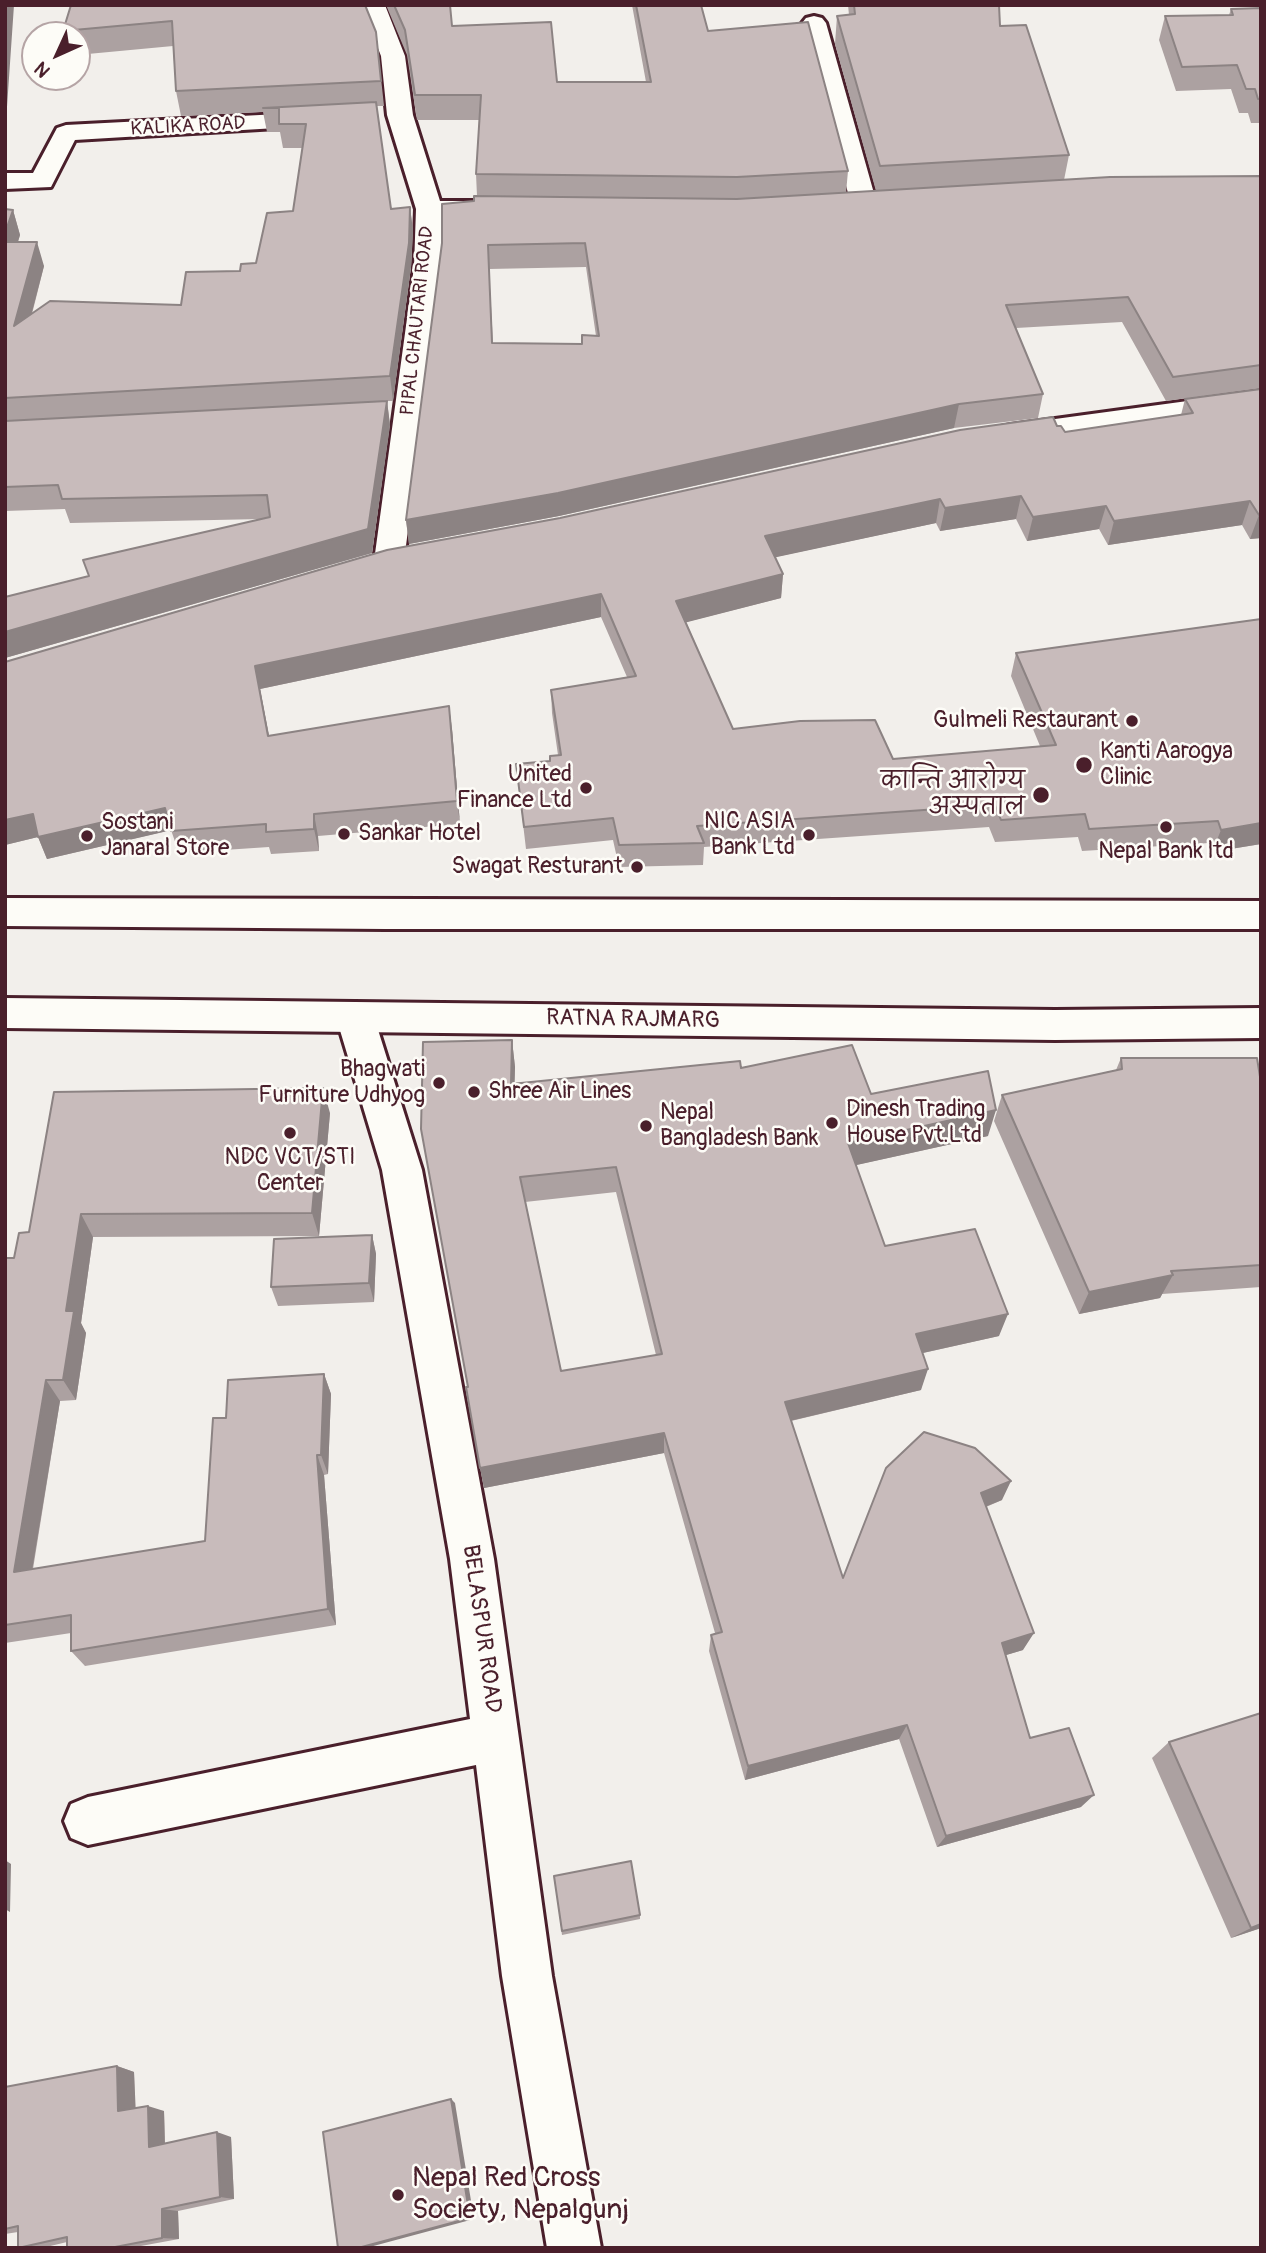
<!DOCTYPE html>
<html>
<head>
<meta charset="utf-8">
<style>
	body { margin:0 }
	#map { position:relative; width:1266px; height:2253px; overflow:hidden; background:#f2efeb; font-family:Pangolin,sans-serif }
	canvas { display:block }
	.frame { position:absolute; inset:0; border:7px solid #4a1f2b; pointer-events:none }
	.north { position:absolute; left:21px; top:21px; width:70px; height:70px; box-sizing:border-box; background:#fdfcf7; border:2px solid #b5a4a5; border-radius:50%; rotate:225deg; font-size:19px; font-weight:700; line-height:28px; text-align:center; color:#4a1f2b }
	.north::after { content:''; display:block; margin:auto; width:24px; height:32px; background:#4a1f2b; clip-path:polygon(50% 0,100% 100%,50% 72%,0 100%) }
</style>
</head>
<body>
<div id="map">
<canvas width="1266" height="2253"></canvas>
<div class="frame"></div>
<div class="north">N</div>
</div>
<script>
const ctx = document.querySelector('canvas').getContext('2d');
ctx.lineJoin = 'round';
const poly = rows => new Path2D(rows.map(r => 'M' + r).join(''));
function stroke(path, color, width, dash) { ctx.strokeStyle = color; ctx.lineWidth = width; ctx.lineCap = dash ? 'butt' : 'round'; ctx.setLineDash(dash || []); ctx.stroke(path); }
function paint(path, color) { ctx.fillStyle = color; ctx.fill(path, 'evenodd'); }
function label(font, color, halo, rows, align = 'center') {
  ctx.font = font + ' Pangolin,"Playpen Sans Deva",sans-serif'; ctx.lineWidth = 5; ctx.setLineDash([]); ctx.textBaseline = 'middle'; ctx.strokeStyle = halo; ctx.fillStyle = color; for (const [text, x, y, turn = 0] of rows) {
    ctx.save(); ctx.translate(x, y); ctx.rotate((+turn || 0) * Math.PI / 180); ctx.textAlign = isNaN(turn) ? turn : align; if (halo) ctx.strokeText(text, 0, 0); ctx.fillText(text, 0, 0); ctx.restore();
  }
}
const minor = poly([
	[361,5,385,5,405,56,413,115,440,201,494,201,503,203,507,209,503,215,494,217,442,217,442,267,404,561,400,568,389,572,378,568,374,561,414,267,416,209,387,115,381,56,361,5],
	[814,16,822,18,826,23,877,204,873,210,864,212,855,210,851,204,802,23,806,18,814,16],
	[318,112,327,115,331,120,327,125,75,140,51,187,5,189,5,173,33,173,57,128,66,125,318,112],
	[1261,391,1261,409,1011,443,1001,441,996,434,1001,427,1011,425,1261,391],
	[355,1002,368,1006,374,1017,422,1170,494,1559,552,1976,601,2248,547,2248,502,1976,476,1765,88,1845,71,1838,64,1821,71,1804,88,1797,470,1719,450,1559,382,1170,336,1017,342,1006,355,1002]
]);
const trunk = poly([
	[5,898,1261,901,1261,929,385,929,5,926,5,898],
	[5,998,1055,1010,1261,1008,1261,1038,1055,1040,5,1028,5,998]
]);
stroke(minor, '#4a1f2b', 6);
stroke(trunk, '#4a1f2b', 6);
paint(minor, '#fdfcf7');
paint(trunk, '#fdfcf7');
paint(poly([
	[71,5,376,32,384,106,377,106,391,209,410,207,413,231,411,267,393,401,387,401,390,425,372,553,5,658,5,597,88,576,262,519,70,523,65,509,5,511,5,209,13,210,20,235,18,242,44,266,32,314,181,305,256,263,293,211,302,148,283,148,280,132,267,132,263,112,181,116,176,91,173,46,77,55,77,35,64,35,63,31],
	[386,5,450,5,452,26,557,82,646,82,632,5,701,5,708,31,848,171,846,193,876,191,835,44,837,16,849,15,848,5,999,5,1000,26,1069,155,1064,180,1261,176,1261,388,1166,401,1122,322,1016,328,1043,394,1038,418,954,428,559,516,409,544,406,520,474,201,477,196,476,174,479,120,417,120,407,55],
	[586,267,596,336,582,344,493,343,489,269],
	[1261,8,1261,123,1251,123,1248,113,1239,113,1231,89,1176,91,1159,40,1165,16,1229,15,1231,9],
	[1261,389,1261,538,1250,539,1242,525,1108,545,1099,529,1027,541,1016,519,940,531,936,523,775,557,783,574,781,598,686,622,733,729,893,759,1040,746,1011,676,1016,653,1261,844,1212,852,1209,843,1082,851,1078,837,995,842,989,827,704,847,703,865,619,867,613,840,526,849,516,764,550,761,558,755,552,713,551,690,627,677,601,617,260,689,269,735,452,729,460,824,318,836,319,851,271,854,269,847,179,853,171,830,47,859,38,837,5,845,5,662,1057,426,1065,432,1181,415,1185,399],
	[512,1040,515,1067,514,1084,741,1068,871,1094,988,1136,856,1165,885,1246,999,1336,923,1353,921,1390,791,1421,843,1578,886,1468,1002,1500,986,1507,1023,1650,1006,1655,1030,1738,1081,1807,937,1847,899,1739,745,1780,709,1651,711,1635,715,1633,664,1453,484,1488,468,1387],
	[616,1192,656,1355,561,1371,525,1202],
	[1121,1058,1261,1083,1261,1287,1162,1294,1160,1298,1079,1314,994,1121,1002,1095,1116,1070],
	[330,1113,319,1236,93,1237,81,1323,86,1333,76,1400,60,1401,33,1569,205,1541,226,1418,324,1374,331,1394,328,1474,324,1475,336,1625,85,1666,71,1651,71,1633,5,1643,5,1258,14,1258,29,1232],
	[372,1235,376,1254,374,1302,278,1306,271,1287],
	[1261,1713,1261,1928,1231,1938,1152,1758,1169,1742],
	[554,1876,640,1915,640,1919,562,1935],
	[117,2066,134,2072,135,2108,164,2111,165,2143,231,2137,234,2199,178,2211,179,2239,130,2248,67,2248,67,2242,42,2248,19,2248,18,2232,5,2234,5,2087]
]), '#aca1a1');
paint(poly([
	[6,5,14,5,5,136,5,14],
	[410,207,413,231,411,267,393,401,390,376],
	[13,210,20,235,10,266,5,252,5,233],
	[37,242,44,266,22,350,14,326],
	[387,401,390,425,372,553,5,658,5,632,368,529],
	[959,404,954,428,559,516,409,544,406,520],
	[1021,496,1016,519,940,531,945,508],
	[940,499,936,523,763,560,765,536],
	[1250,501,1242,525,1108,545,1114,521],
	[1106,506,1099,529,1027,541,1033,517],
	[1259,515,1261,515,1261,538,1250,539],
	[783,574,781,598,676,625,676,601],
	[601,594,601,617,260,689,273,758,268,736,255,666],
	[449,706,452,729,460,824,457,801],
	[165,808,172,830,47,859,38,837],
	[33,814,42,836,5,845,5,820],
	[314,814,318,836,319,851,314,829],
	[1261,823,1261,844,1212,852,1221,830],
	[512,1040,515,1067,514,1111,511,1084],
	[323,1088,330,1113,319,1236,312,1213],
	[996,1110,988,1136,843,1168,848,1143],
	[81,1214,93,1237,81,1323,86,1333,76,1400,63,1380,66,1311],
	[372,1235,376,1254,374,1302,369,1283],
	[1173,1275,1160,1298,1079,1314,1089,1292],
	[1008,1314,999,1336,909,1356,916,1334],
	[928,1369,921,1390,781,1423,785,1402],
	[324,1374,331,1394,328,1474,321,1455],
	[46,1380,60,1401,29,1589,14,1572],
	[664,1433,664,1453,484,1488,480,1468],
	[317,1455,324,1475,336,1625,328,1609],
	[1011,1481,1002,1500,972,1512,981,1493],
	[1034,1633,1023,1650,993,1659,1002,1643],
	[907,1725,899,1739,745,1780,748,1766],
	[1094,1795,1081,1807,937,1847,946,1836],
	[5,1860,11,1864,10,1912,5,1909],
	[1261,1924,1261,1928,1231,1938,1251,1928],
	[117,2066,134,2072,136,2116,118,2111],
	[451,2099,455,2103,474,2219,366,2248,358,2248],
	[148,2106,164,2111,165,2151,149,2147],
	[217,2132,231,2137,234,2199,220,2197],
	[162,2209,178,2211,179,2239,162,2238]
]), '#8c8383');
const building = poly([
	[71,5,365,5,376,32,381,81,176,91,172,21,63,31,71,5],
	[394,5,450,5,452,26,551,22,557,82,651,82,636,5,701,5,708,31,808,22,848,171,737,177,476,174,481,95,415,95,405,30,394,5],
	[854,5,999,5,1000,26,1026,25,1069,155,880,166,837,16,855,14,854,5],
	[1261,8,1261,99,1258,99,1255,89,1246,89,1237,65,1182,67,1165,16,1233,15,1231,9,1261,8],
	[376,102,391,209,410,207,409,243,390,376,5,398,5,242,37,242,14,326,50,301,181,305,186,272,240,271,241,264,256,263,267,213,293,211,306,124,279,124,279,108,263,108,376,102],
	[1261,176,1261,365,1173,377,1128,297,1006,305,1043,394,959,404,558,493,406,520,442,243,442,204,474,201,474,196,737,199,1110,177,1261,176],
	[585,243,599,336,582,335,582,344,492,343,488,245,585,243],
	[5,209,13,210,5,233,5,209],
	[1261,389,1261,515,1259,515,1250,501,1114,521,1106,506,1033,517,1021,496,945,508,940,499,765,536,783,574,676,601,733,729,800,721,875,720,893,759,1056,745,1016,653,1261,619,1261,823,1221,830,1218,821,1089,829,1085,814,1001,820,995,805,697,826,704,843,619,845,613,818,524,827,516,764,550,761,550,756,561,755,551,690,636,676,601,594,255,666,268,736,449,706,457,801,314,814,314,829,266,832,266,824,171,831,165,808,38,837,33,814,5,820,5,662,387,550,560,518,960,430,1053,417,1057,426,1061,426,1065,432,1193,413,1185,399,1261,389],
	[387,401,368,529,5,632,5,597,89,576,83,560,270,517,267,495,62,499,58,485,5,487,5,421,387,401],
	[512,1040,511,1084,740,1061,741,1068,852,1045,871,1094,988,1071,996,1110,848,1143,885,1246,975,1229,1008,1314,916,1334,928,1369,785,1402,843,1578,886,1468,924,1432,975,1448,1011,1481,981,1493,1034,1633,1002,1643,1030,1738,1069,1728,1094,1795,946,1836,907,1725,748,1766,711,1635,722,1632,664,1433,480,1468,466,1387,468,1387,421,1129,423,1042,512,1040],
	[616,1167,662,1354,561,1371,520,1177,616,1167],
	[1121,1058,1257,1058,1261,1083,1261,1265,1171,1271,1173,1275,1089,1292,1002,1095,1122,1069,1121,1058],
	[323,1088,312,1213,81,1214,66,1311,74,1311,63,1380,46,1380,14,1572,205,1541,213,1418,226,1418,228,1380,324,1374,321,1455,317,1455,328,1609,71,1651,71,1615,5,1625,5,1258,14,1258,19,1233,29,1232,54,1092,323,1088],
	[372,1235,369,1283,271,1287,274,1239,372,1235],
	[1261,1713,1261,1924,1251,1928,1169,1742,1261,1713],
	[631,1861,640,1915,562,1931,554,1876,631,1861],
	[117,2066,118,2111,148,2106,149,2147,217,2132,220,2197,162,2209,162,2238,110,2248,67,2248,67,2237,18,2248,18,2226,5,2229,5,2087,117,2066],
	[451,2099,470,2218,358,2248,338,2248,323,2132,451,2099]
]);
paint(building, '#c8bbbb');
stroke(building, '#8c8383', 2);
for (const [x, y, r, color] of [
	[1132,721,7,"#4a1f2b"],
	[1084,765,9,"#4a1f2b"],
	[586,788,7,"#4a1f2b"],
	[1041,795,9,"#4a1f2b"],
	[1166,827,7,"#4a1f2b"],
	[344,834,7,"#4a1f2b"],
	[809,835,7,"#4a1f2b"],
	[87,836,7,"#4a1f2b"],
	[637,867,7,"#4a1f2b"],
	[439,1083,7,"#4a1f2b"],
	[474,1092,7,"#4a1f2b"],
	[832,1123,7,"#4a1f2b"],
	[646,1126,7,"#4a1f2b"],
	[290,1133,7,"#4a1f2b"],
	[398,2195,7,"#4a1f2b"]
]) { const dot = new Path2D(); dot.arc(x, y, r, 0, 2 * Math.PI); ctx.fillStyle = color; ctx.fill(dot); stroke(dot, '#fdfcf7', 2.5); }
label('19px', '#4a1f2b', '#fdfcf7', [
	["KALIKA ROAD",188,127,-3],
	["PIPAL CHAUTARI ROAD",418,321,-84]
]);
label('23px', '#4a1f2b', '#fdfcf7', [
	["Gulmeli Restaurant",1118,721],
	["Kanti Aarogya",1100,752,"left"],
	["Clinic",1100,778,"left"],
	["United",572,775],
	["Finance Ltd",572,801],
	["कान्ति आराेग्य",1025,782],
	["अस्पताल",1025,808],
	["NIC ASIA",795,822],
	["Bank Ltd",795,848],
	["Sostani",101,823,"left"],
	["Janaral Store",101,849,"left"],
	["Sankar Hotel",358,834,"left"],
	["Nepal Bank ltd",1166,852,"center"],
	["Swagat Resturant",623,867],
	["Bhagwati",425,1070],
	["Furniture Udhyog",425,1096],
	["Shree Air Lines",488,1092,"left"],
	["Dinesh Trading",846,1110,"left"],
	["House Pvt.Ltd",846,1136,"left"],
	["Nepal",660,1113,"left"],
	["Bangladesh Bank",660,1139,"left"],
	["NDC VCT/STI",290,1158,"center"],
	["Center",290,1184,"center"]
], 'right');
label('23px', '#4a1f2b', '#fdfcf7', [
	["RATNA RAJMARG",633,1020,1],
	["BELASPUR ROAD",481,1629,82]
]);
label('28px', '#4a1f2b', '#fdfcf7', [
	["Nepal Red Cross",412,2179],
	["Society, Nepalgunj",412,2211]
], 'left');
</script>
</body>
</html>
